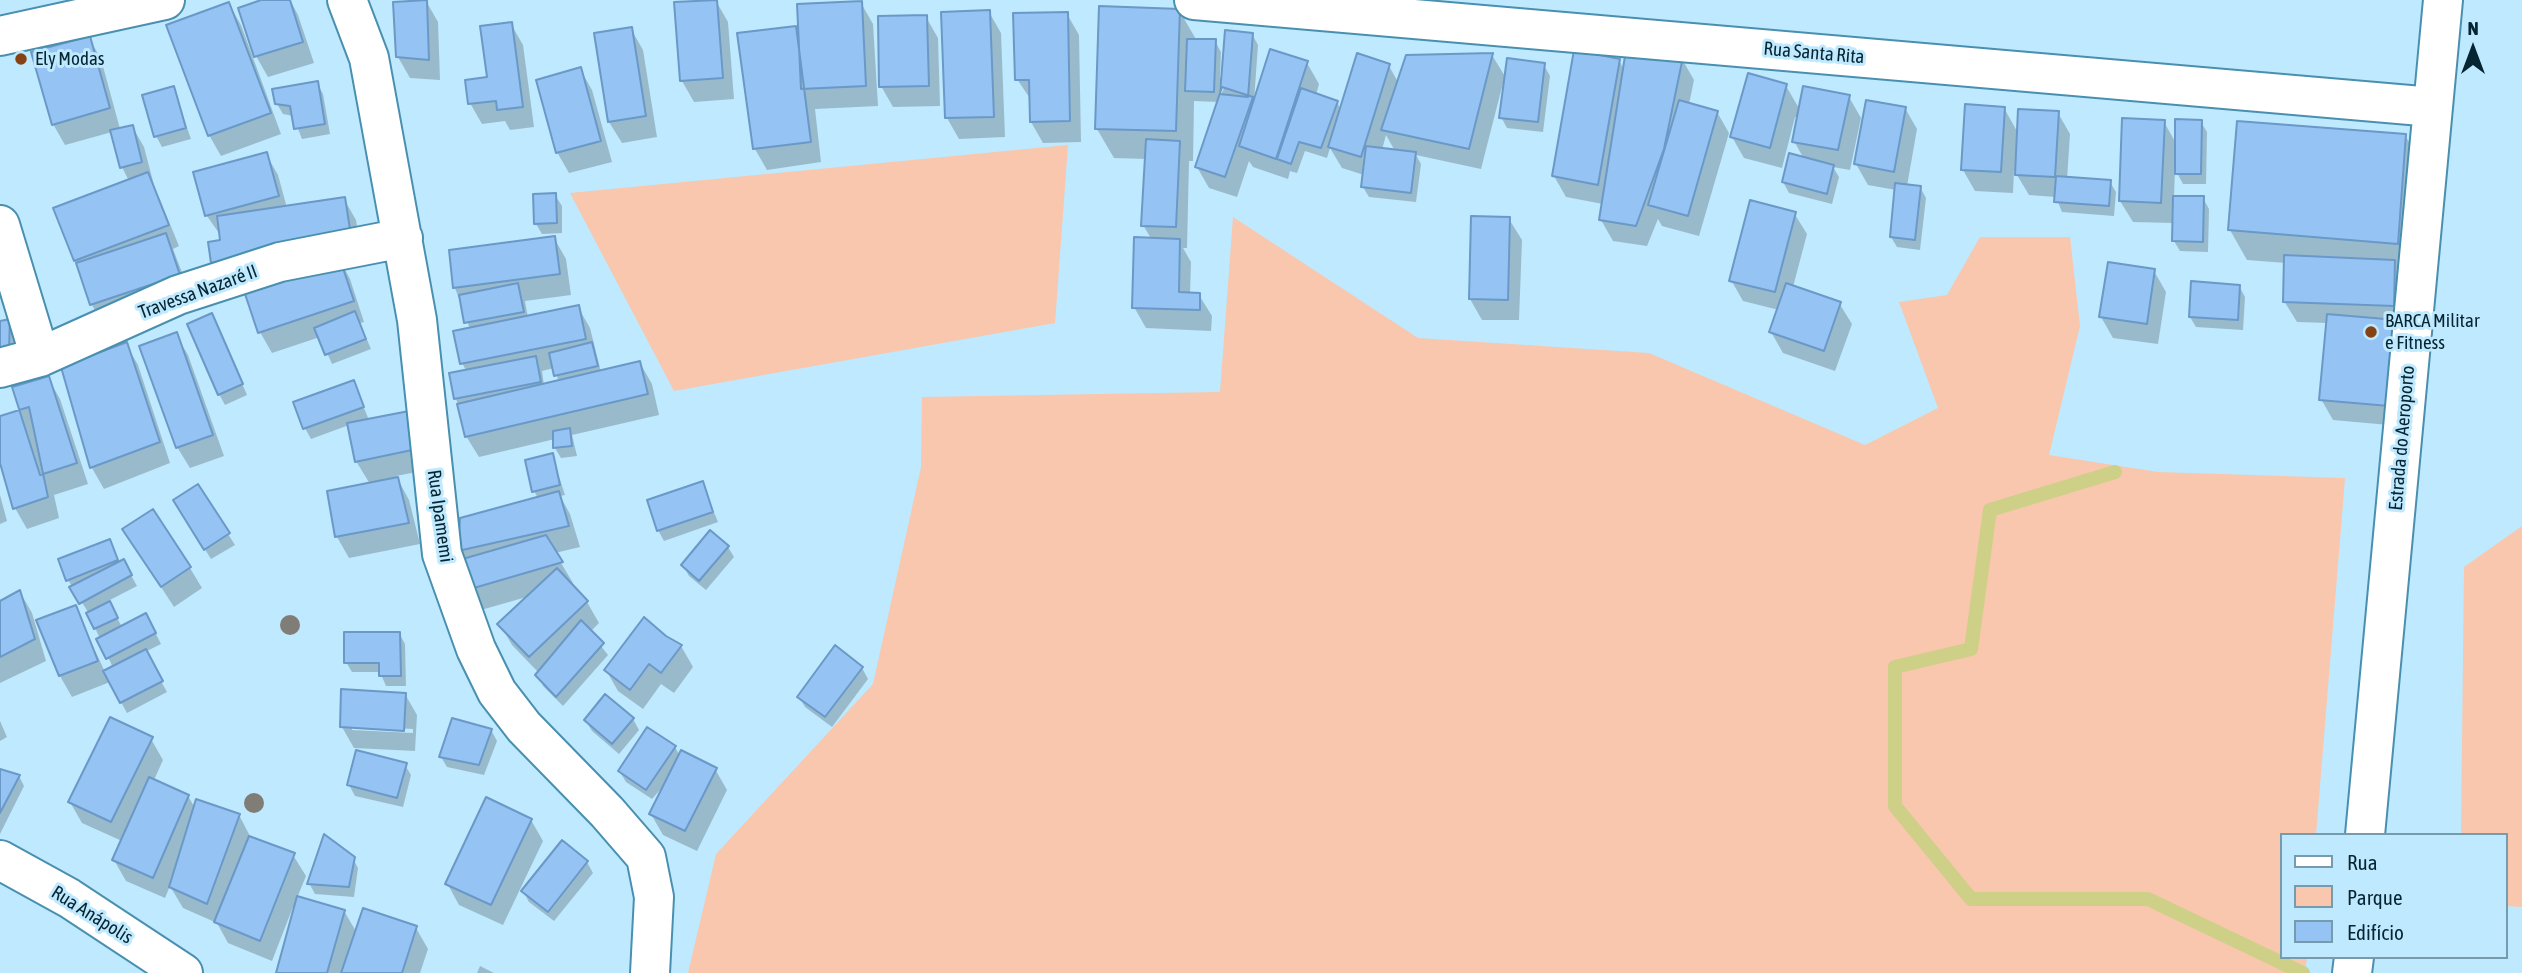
<!DOCTYPE html>
<html>
<head>
<meta charset="utf-8">
<style>
	body { margin:0 }
	#map { position:relative; width:2522px; height:973px; overflow:hidden; background:#bfe9fe; font-family:"Asap Condensed",sans-serif }
	canvas { display:block }
	.legend { position:absolute; left:2280px; top:833px; width:228px; height:126px; box-sizing:border-box; background:#bfe9fe; border:2px solid #759bac; margin:0; padding:9px 12px; list-style:none; font-size:21px; color:#062532 }
	.legend li { display:flex; align-items:center; gap:14px; height:35px }
	.legend b { width:35px; border:2px solid #759bac }
	.north { position:absolute; left:2438px; top:14px; width:70px; height:70px; -webkit-text-stroke:5px #bfe9fe; paint-order:stroke; rotate:0deg; font-size:19px; font-weight:700; line-height:28px; text-align:center; color:#062532 }
	.north::after { content:''; display:block; margin:auto; width:24px; height:32px; background:#062532; clip-path:polygon(50% 0,100% 100%,50% 72%,0 100%) }
</style>
</head>
<body>
<div id="map">
<canvas width="2522" height="973"></canvas>
<ul class="legend">
<li><b style="height:9px;background:#fff"></b>Rua</li>
<li><b style="height:19px;background:#f8c7ad"></b>Parque</li>
<li><b style="height:19px;background:#94c3f4"></b>Edifício</li>
</ul>
<div class="north">N</div>
</div>
<script>
const ctx = document.querySelector('canvas').getContext('2d');
ctx.lineJoin = 'round';
function paint(path, color) { ctx.fillStyle = color; ctx.fill(path, 'evenodd'); }
const poly = rows => new Path2D(rows.map(r => 'M' + r).join(''));
function stroke(path, color, width, dash) { ctx.strokeStyle = color; ctx.lineWidth = width; ctx.lineCap = dash ? 'butt' : 'round'; ctx.setLineDash(dash || []); ctx.stroke(path); }
function label(font, color, halo, rows, align = 'center') {
  ctx.font = font + ' "Asap Condensed",sans-serif'; ctx.lineWidth = 6; ctx.setLineDash([]); ctx.textBaseline = 'middle'; ctx.strokeStyle = halo; ctx.fillStyle = color; for (const [text, x, y, turn = 0] of rows) {
    ctx.save(); ctx.translate(x, y); ctx.rotate((+turn || 0) * Math.PI / 180); ctx.textAlign = isNaN(turn) ? turn : align; if (halo) ctx.strokeText(text, 0, 0); ctx.fillText(text, 0, 0); ctx.restore();
  }
}
paint(poly([
	[1068,145,1055,323,674,391,570,193],
	[1233,217,1418,338,1649,353,1865,445,1938,408,1899,302,1947,295,1980,237,2070,237,2080,326,2049,455,2158,472,2345,478,2316,835,2282,835,2282,957,2307,957,2305,973,688,973,716,854,873,684,921,467,922,397,1220,392],
	[2522,526,2522,907,2506,906,2506,835,2461,835,2464,567]
]), '#f8c7ad');
paint(poly([
	[267,0,290,0,298,15,314,63,268,77,256,56],
	[426,1,438,22,440,80,410,78,398,57],
	[716,1,728,22,734,99,694,102,682,81],
	[861,3,873,24,878,106,815,109,821,162,767,170,755,149,795,27,801,38],
	[229,4,241,25,281,134,221,156,209,135],
	[1179,10,1197,41,1215,41,1221,52,1220,78,1223,78,1252,34,1258,45,1254,101,1307,63,1319,84,1316,95,1337,102,1341,110,1389,66,1398,82,1492,55,1506,78,1544,65,1550,76,1543,132,1507,128,1501,117,1505,84,1503,83,1481,169,1416,155,1421,164,1416,202,1369,197,1363,187,1364,175,1342,168,1330,148,1327,158,1305,151,1297,173,1290,171,1288,179,1253,167,1249,161,1237,197,1209,188,1197,167,1219,102,1194,101,1193,161,1189,161,1187,248,1183,248,1191,262,1190,294,1199,295,1212,316,1211,331,1146,328,1134,307,1152,240,1143,225,1147,159,1114,158,1097,129],
	[1220,81,1224,88,1219,99],
	[1386,135,1395,151,1382,150],
	[989,12,1001,33,1005,137,959,139,947,118],
	[1067,14,1079,35,1081,142,1043,143,1031,122,1031,100,1017,79],
	[926,17,938,38,940,106,893,107,881,86],
	[511,24,523,45,534,127,510,130,505,121,482,124,470,103,489,79],
	[631,29,643,50,657,137,622,143,609,122],
	[89,38,101,59,120,129,132,126,144,147,154,185,179,246,173,249,191,296,104,326,92,305,55,209,129,181,122,167,112,132,65,145,53,124],
	[1682,59,1694,80,1689,104,1717,112,1729,133,1699,236,1662,226,1658,219,1647,246,1613,241,1601,220,1603,204,1566,197,1554,176,1619,60,1624,70],
	[580,69,592,90,612,162,569,173,557,152],
	[317,83,323,94,330,134,302,139,293,116,283,114,277,104],
	[1786,86,1800,110,1849,97,1861,118,1850,170,1833,167,1839,177,1832,204,1789,193,1783,182,1804,159,1794,141,1798,117,1795,117,1782,168,1744,158,1732,137],
	[173,88,191,139,162,147,156,136],
	[1905,108,1917,129,1907,186,1920,187,1926,198,1920,250,1897,247,1891,237,1896,190,1868,185,1856,164],
	[2004,108,2018,133,2058,113,2070,134,2067,179,2110,182,2116,192,2114,216,2062,212,2056,197,2029,195,2014,170,2013,193,1975,191,1963,170],
	[2164,122,2177,145,2201,122,2207,132,2206,184,2183,184,2175,169,2174,197,2203,198,2209,209,2208,252,2180,251,2174,241,2174,223,2133,222,2120,201],
	[2405,135,2422,165,2400,426,2333,420,2321,399,2328,323,2297,322,2284,301,2286,263,2247,260,2230,230],
	[266,154,278,175,287,208,344,199,356,220,363,263,343,266,350,279,364,322,360,323,371,349,332,364,320,337,272,353,260,332,246,289,225,283,212,262,222,242,221,236,207,216,195,174],
	[555,195,562,206,562,233,542,234,536,224],
	[1794,213,1807,234,1793,287,1839,303,1852,324,1835,371,1783,353,1771,332,1779,310,1743,301,1731,280],
	[1509,219,1522,240,1519,320,1482,320,1470,299],
	[554,238,566,259,571,295,525,301,528,318,578,307,590,328,601,372,640,363,652,384,659,415,572,435,577,456,561,458,555,448,555,439,479,457,466,436,456,398,467,372,462,363,470,329,455,288,450,252],
	[554,368,559,382,544,385,542,371],
	[2154,271,2166,292,2158,344,2113,338,2101,317],
	[2239,286,2245,297,2243,330,2196,327,2190,317],
	[212,315,247,395,225,405,219,394],
	[9,321,21,342,0,374,0,323],
	[176,335,188,355,224,456,190,468,177,447],
	[126,344,138,365,170,463,104,489,92,468,63,368],
	[48,378,60,399,88,484,54,495,59,518,27,529,15,508,0,457,0,418,21,411],
	[353,382,369,420,408,412,427,470,396,476,409,500,420,544,349,558,337,537,329,492,370,484,356,461,349,425,311,439,305,428],
	[552,455,565,495,560,496,570,514,580,547,555,553,573,583,570,584,587,602,599,623,590,632,608,655,563,706,543,686,539,673,512,645,500,624,530,596,481,610,460,551,538,498,534,491],
	[702,483,718,522,664,541,658,530],
	[198,486,235,545,211,559,181,511],
	[0,495,7,521,0,524],
	[109,541,120,563,123,561,137,586,108,601,122,627,152,626,161,644,145,652,167,692,127,713,110,682,72,697,60,676,38,621,75,607,105,672,113,668,88,612,68,580],
	[728,547,734,557,706,590,689,576,683,565],
	[137,550,190,568,202,588,174,607],
	[20,592,32,613,46,661,0,683,0,603],
	[399,633,405,644,406,686,386,686,380,672,352,672,346,662],
	[681,646,693,667,674,693,661,684,643,709,618,691,606,670],
	[835,648,862,668,868,679,832,727,805,707,799,697],
	[405,694,417,715,415,751,354,748,342,727],
	[352,726,413,729,413,733,352,730],
	[633,719,639,730,619,754,592,731,586,721],
	[0,721,7,737,0,741],
	[491,730,497,741,484,775,447,767,441,757],
	[151,739,163,760,154,780,188,796,195,808,239,815,251,838,293,855,306,876,297,898,344,911,357,933,416,928,428,949,420,973,278,973,296,908,293,907,272,961,228,943,217,923,183,908,170,886,165,898,126,881,114,860,122,841,82,823,70,802],
	[675,747,680,756,715,769,727,790,697,851,663,835,651,814,667,782,652,799,626,782,620,772],
	[405,765,411,775,403,807,355,796,349,785],
	[0,771,19,776,24,786,0,834],
	[531,820,543,841,503,925,459,905,447,883],
	[562,843,587,862,593,873,554,921,529,902,523,891],
	[352,857,358,868,354,897,315,894,309,883],
	[480,966,494,973,477,973]
]), '#0003');
stroke(poly([
	[2115,472,1990,510,1971,649,1895,667,1895,806,1971,899,2148,899,2303,973]
]), '#ced087', 14);
const building = poly([
	[261,0,290,0,303,42,254,57,238,8,261,0],
	[427,0,429,60,396,57,393,2,427,0],
	[717,0,723,78,680,81,674,2,717,0],
	[862,1,866,86,801,89,797,4,862,1],
	[229,2,271,113,208,136,166,25,229,2],
	[1099,6,1180,9,1176,131,1095,129,1099,6],
	[990,10,994,117,945,118,941,12,990,10],
	[1068,12,1070,121,1030,122,1029,80,1015,80,1013,13,1068,12],
	[927,15,929,86,879,87,878,16,927,15],
	[512,22,523,107,497,110,496,101,468,104,465,80,487,77,480,26,512,22],
	[796,26,811,142,753,149,737,33,796,26],
	[632,27,646,116,608,122,594,33,632,27],
	[1225,30,1253,33,1248,97,1220,94,1225,30],
	[90,36,110,108,52,125,31,52,90,36],
	[1187,39,1216,39,1214,92,1185,91,1187,39],
	[1270,49,1308,61,1276,159,1239,146,1270,49],
	[1574,50,1620,59,1598,185,1552,176,1574,50],
	[1357,53,1390,64,1361,157,1328,147,1357,53],
	[1493,53,1469,149,1381,130,1406,55,1493,53],
	[1625,56,1683,57,1664,149,1636,226,1599,220,1625,56],
	[1507,58,1545,63,1538,122,1499,118,1507,58],
	[581,67,601,141,556,153,536,80,581,67],
	[1748,73,1787,84,1770,148,1730,137,1748,73],
	[318,81,325,124,294,129,290,106,275,104,272,89,318,81],
	[174,86,186,128,154,137,142,95,174,86],
	[1803,86,1850,95,1838,150,1792,142,1803,86],
	[1222,87,1253,97,1225,177,1195,167,1222,87],
	[1301,88,1338,101,1321,148,1299,142,1291,164,1277,159,1301,88],
	[1679,100,1718,111,1688,216,1648,205,1679,100],
	[1866,100,1906,107,1894,172,1854,164,1866,100],
	[1965,104,2005,107,2001,172,1961,170,1965,104],
	[2018,109,2059,111,2055,177,2015,175,2018,109],
	[2122,118,2165,120,2161,203,2119,201,2122,118],
	[2175,119,2202,120,2201,174,2175,174,2175,119],
	[2237,121,2406,134,2398,244,2228,230,2237,121],
	[133,125,142,162,120,168,110,130,133,125],
	[1146,139,1180,141,1176,227,1141,226,1146,139],
	[1366,146,1416,152,1411,193,1361,187,1366,146],
	[267,152,279,196,205,216,193,172,267,152],
	[1789,153,1834,165,1827,194,1782,182,1789,153],
	[148,172,169,225,74,261,53,208,148,172],
	[2056,176,2111,180,2109,206,2054,202,2056,176],
	[1895,183,1921,186,1915,240,1890,237,1895,183],
	[556,193,557,223,534,224,533,194,556,193],
	[2173,196,2204,196,2203,242,2172,241,2173,196],
	[345,197,352,242,211,263,208,242,220,240,217,216,345,197],
	[1750,200,1796,212,1775,292,1729,281,1750,200],
	[1471,216,1510,217,1508,300,1469,299,1471,216],
	[166,233,180,275,90,305,76,263,166,233],
	[555,236,560,274,453,288,449,250,555,236],
	[1134,237,1180,239,1179,292,1200,293,1200,310,1132,308,1134,237],
	[2284,255,2395,260,2394,306,2283,302,2284,255],
	[339,256,354,301,258,333,243,288,339,256],
	[2108,262,2155,269,2147,324,2099,317,2108,262],
	[2191,281,2240,285,2238,320,2189,317,2191,281],
	[518,283,524,312,464,323,459,295,518,283],
	[1786,283,1841,302,1824,351,1769,332,1786,283],
	[579,305,586,339,460,364,453,331,579,305],
	[355,311,366,339,325,355,314,328,355,311],
	[212,313,243,384,218,395,187,324,212,313],
	[2327,314,2397,320,2389,406,2319,400,2327,314],
	[10,319,9,350,0,352,0,321,10,319],
	[177,332,213,435,176,448,139,346,177,332],
	[127,342,160,442,90,468,61,367,127,342],
	[592,342,598,366,554,376,549,353,592,342],
	[536,356,541,382,454,399,449,373,536,356],
	[640,361,648,394,465,437,457,404,640,361],
	[49,376,77,463,40,475,12,387,49,376],
	[354,380,364,407,303,429,293,402,354,380],
	[29,407,48,497,13,509,0,463,0,416,29,407],
	[409,411,417,449,355,462,347,423,409,411],
	[570,428,572,446,553,448,553,431,570,428],
	[553,453,560,485,532,492,525,460,553,453],
	[398,477,409,523,335,537,327,491,398,477],
	[703,481,713,512,657,531,647,500,703,481],
	[198,484,230,533,204,550,173,500,198,484],
	[559,491,569,526,458,551,460,518,559,491],
	[153,509,191,567,161,587,122,529,153,509],
	[710,530,729,546,699,581,681,565,710,530],
	[546,535,563,562,467,590,459,560,546,535],
	[110,539,118,560,66,581,58,559,110,539],
	[124,559,132,575,79,604,69,587,124,559],
	[557,568,588,601,529,657,497,624,557,568],
	[20,590,35,639,0,657,0,601,20,590],
	[110,601,118,618,94,629,86,613,110,601],
	[76,605,98,661,59,676,36,620,76,605],
	[146,613,156,633,106,659,96,639,146,613],
	[644,617,666,636,682,645,661,673,649,664,630,690,604,670,644,617],
	[581,620,604,643,556,697,535,675,581,620],
	[344,632,400,632,401,676,379,676,379,663,344,663,344,632],
	[835,645,863,667,825,717,797,697,835,645],
	[146,649,163,681,120,703,103,671,146,649],
	[341,689,406,693,404,731,340,727,341,689],
	[605,694,634,718,612,744,584,720,605,694],
	[110,717,153,737,111,822,68,802,110,717],
	[452,718,492,729,479,765,439,757,452,718],
	[647,727,676,746,646,790,618,771,647,727],
	[356,750,407,763,397,798,347,785,356,750],
	[681,750,717,768,685,831,649,814,681,750],
	[0,769,20,775,0,813,0,769],
	[149,777,189,795,153,878,112,860,149,777],
	[486,797,532,819,491,905,445,884,486,797],
	[196,799,240,814,207,904,169,887,196,799],
	[324,834,355,857,349,887,307,884,324,834],
	[249,836,295,853,260,941,214,922,249,836],
	[562,840,588,861,548,912,521,891,562,840],
	[297,896,345,910,327,973,276,973,297,896],
	[363,908,417,926,402,973,341,973,363,908]
]);
paint(building, '#94c3f4');
stroke(building, '#6a98c7', 2);
const minor = poly([
	[347,0,369,58,417,320,442,554,476,649,497,692,524,727,607,812,646,857,654,897,650,973],
	[1194,0,2433,107],
	[0,36,165,0],
	[0,225,40,357],
	[0,368,40,357,178,295,280,262,403,238],
	[2365,835,2443,0],
	[0,860,69,898,183,973],
	[2352,973,2354,957]
]);
stroke(minor, '#4990b0', 42);
stroke(minor, '#fff', 38);
ctx.fillStyle = '#807c76';
for (const [x, y] of [
	[290,625],
	[254,803]
]) { ctx.beginPath(); ctx.arc(x, y, 10, 0, 2 * Math.PI); ctx.fill(); }
for (const [x, y, r, color] of [
	[21,59,7,"#864215"],
	[2371,332,7,"#864215"]
]) { const dot = new Path2D(); dot.arc(x, y, r, 0, 2 * Math.PI); ctx.fillStyle = color; ctx.fill(dot); stroke(dot, '#bfe9fe', 2.5); }
label('19px', '#062532', '#bfe9fe', [
	["Rua Santa Rita",1814,53,5],
	["Travessa Nazaré II",198,292,-20],
	["Estrada do Aeroporto",2402,438,-85],
	["Rua Ipamemi",440,516,82],
	["Rua Anápolis",92,915,32]
]);
label('19px', '#062532', '#bfe9fe', [
	["Ely Modas",35,59],
	["BARCA Militar",2385,321],
	["e Fitness",2385,343]
], 'left');
</script>
</body>
</html>
